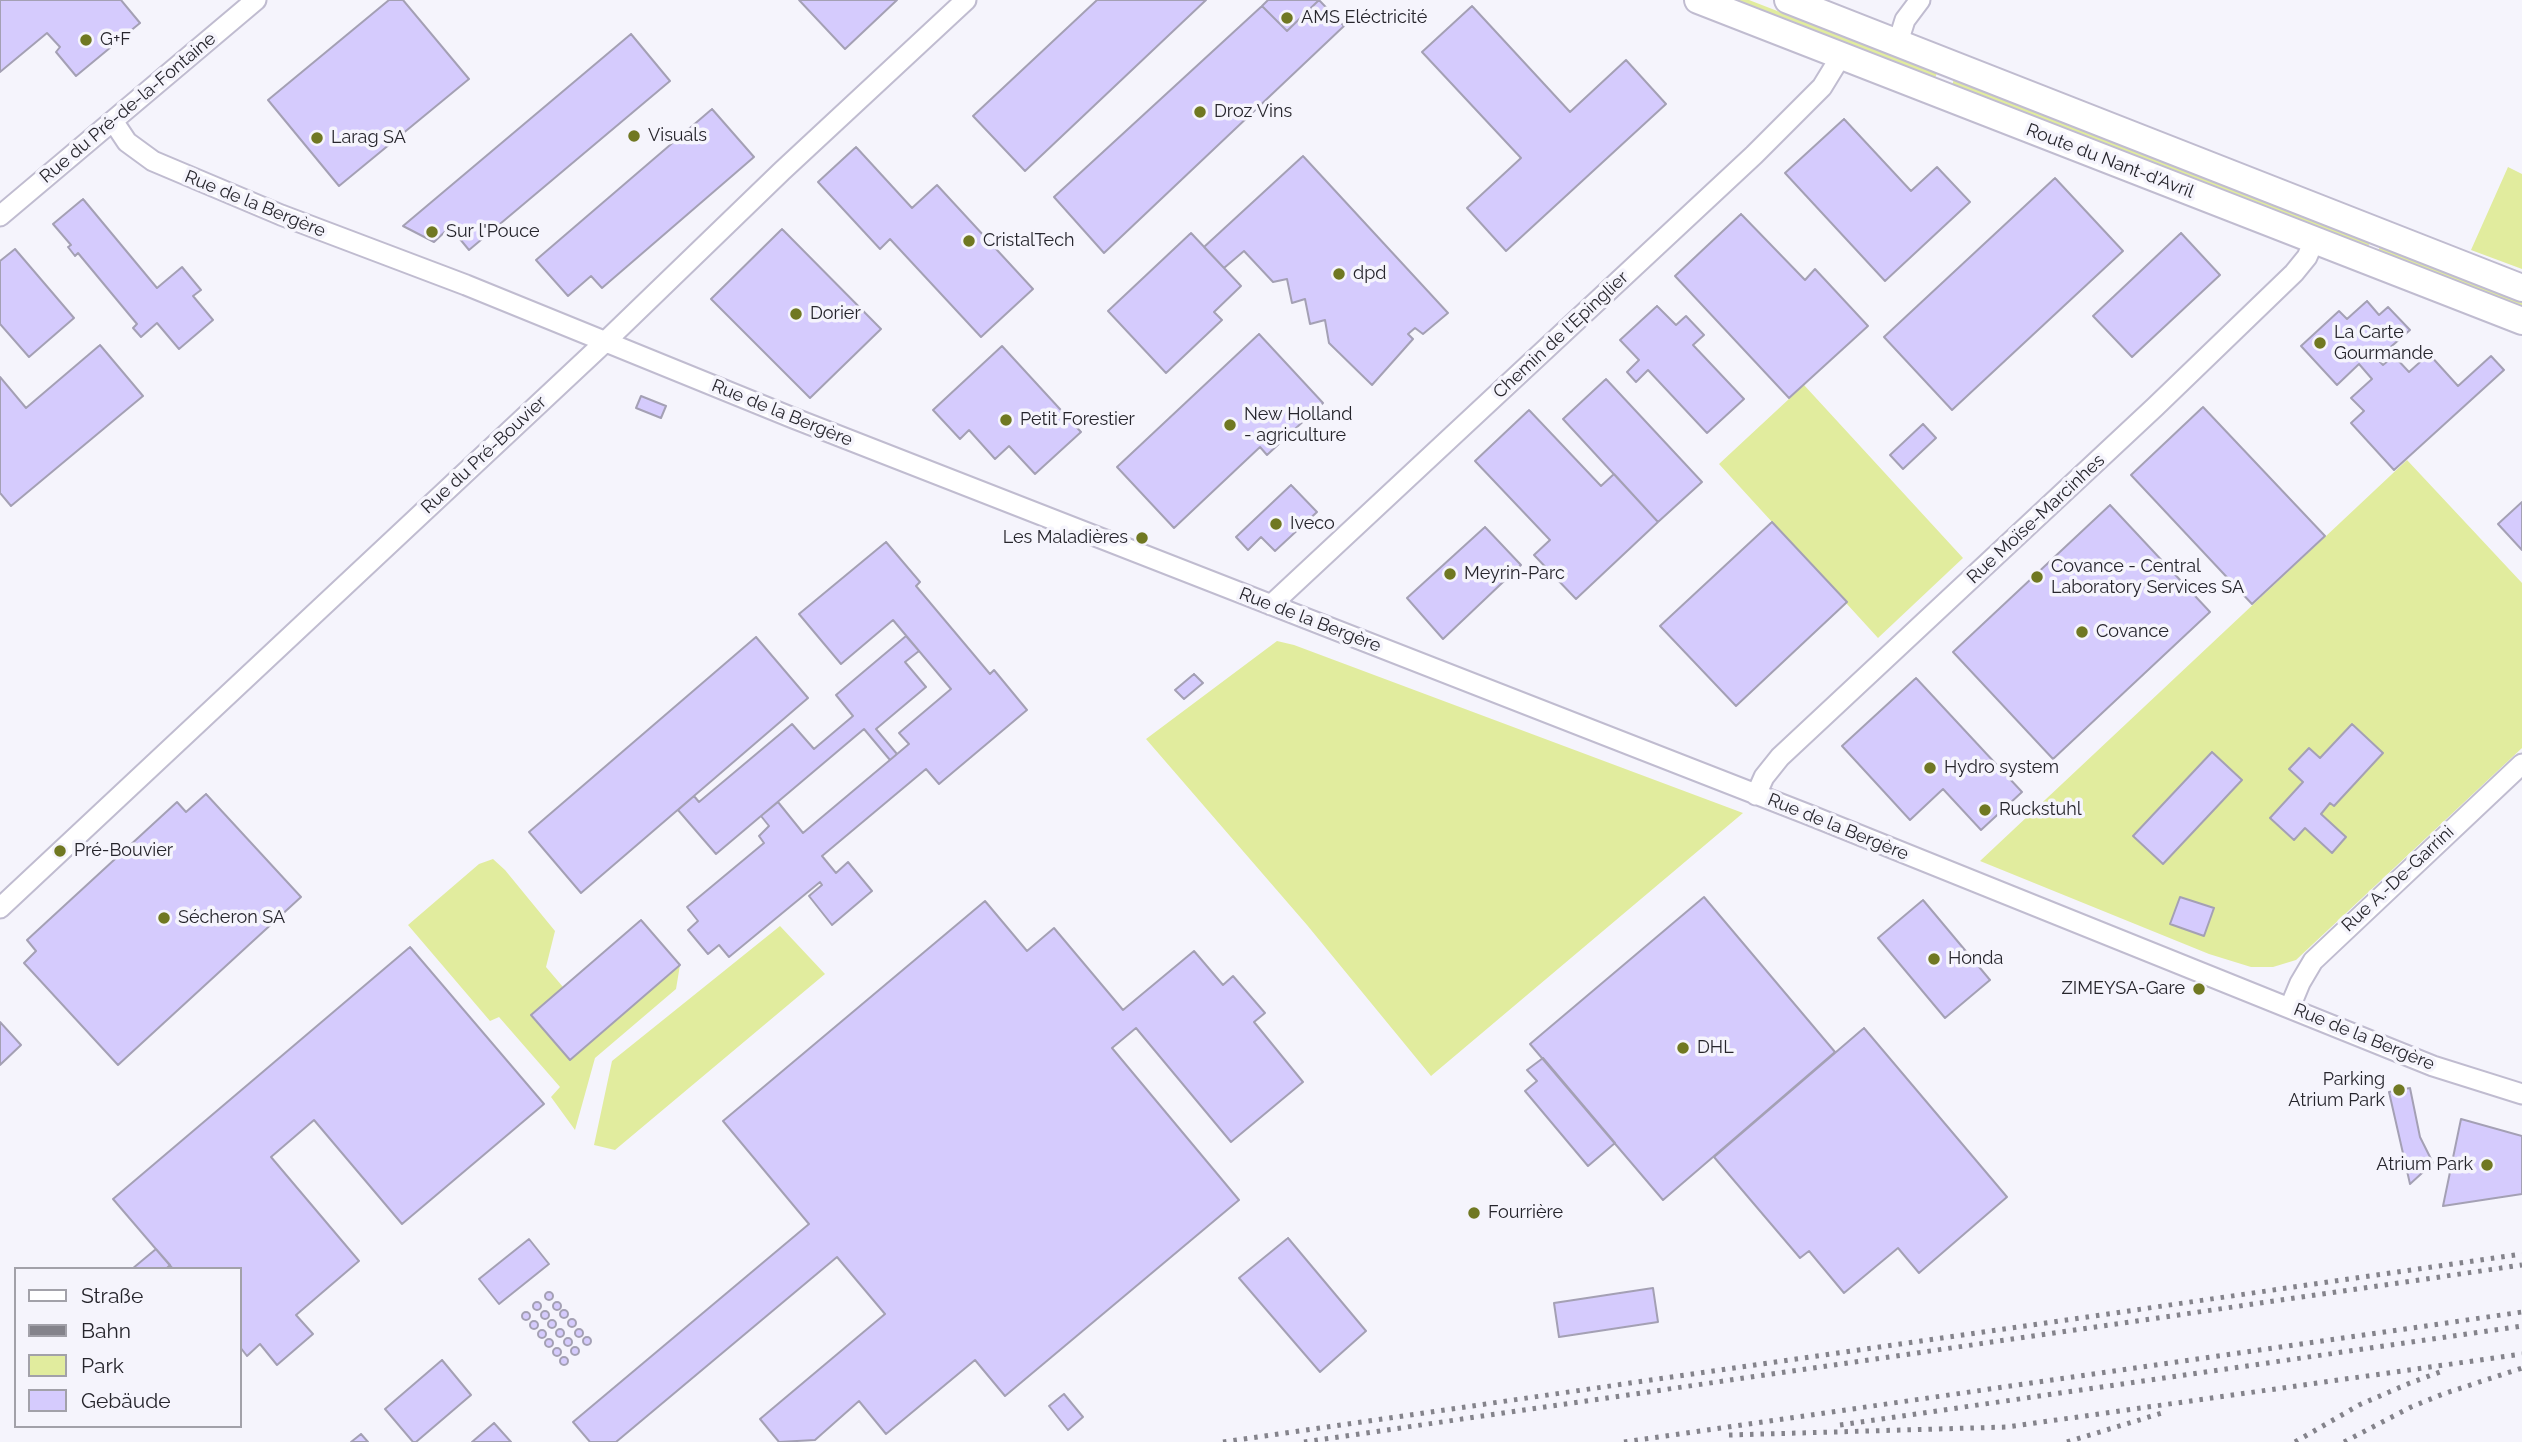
<!DOCTYPE html>
<html>
<head>
<meta charset="utf-8">
<style>
	body { margin:0 }
	#map { position:relative; width:2522px; height:1442px; overflow:hidden; background:#f5f4fc; font-family:Raleway,sans-serif }
	canvas { display:block }
	.legend { position:absolute; left:14px; top:1267px; width:228px; height:161px; box-sizing:border-box; background:#f5f4fc; border:2px solid #a2a1a9; margin:0; padding:9px 12px; list-style:none; font-size:21px; color:#26252c }
	.legend li { display:flex; align-items:center; gap:14px; height:35px }
	.legend b { width:35px; border:2px solid #a2a1a9 }
</style>
</head>
<body>
<div id="map">
<canvas width="2522" height="1442"></canvas>
<ul class="legend">
<li><b style="height:9px;background:#fff"></b>Straße</li>
<li><b style="height:9px;background:#84838b"></b>Bahn</li>
<li><b style="height:19px;background:#e1ec9e"></b>Park</li>
<li><b style="height:19px;background:#d5cbfd"></b>Gebäude</li>
</ul>
</div>
<script>
const ctx = document.querySelector('canvas').getContext('2d');
ctx.lineJoin = 'round';
function paint(path, color) { ctx.fillStyle = color; ctx.fill(path, 'evenodd'); }
const poly = rows => new Path2D(rows.map(r => 'M' + r).join(''));
function stroke(path, color, width, dash) { ctx.strokeStyle = color; ctx.lineWidth = width; ctx.lineCap = dash ? 'butt' : 'round'; ctx.setLineDash(dash || []); ctx.stroke(path); }
function label(font, color, halo, rows, align = 'center') {
  ctx.font = font + ' Raleway,sans-serif'; ctx.lineWidth = 7; ctx.setLineDash([]); ctx.textBaseline = 'middle'; ctx.strokeStyle = halo; ctx.fillStyle = color; for (const [text, x, y, turn = 0] of rows) {
    ctx.save(); ctx.translate(x, y); ctx.rotate((+turn || 0) * Math.PI / 180); ctx.textAlign = isNaN(turn) ? turn : align; if (halo) ctx.strokeText(text, 0, 0); ctx.fillText(text, 0, 0); ctx.restore();
  }
}
paint(poly([
	[1734,0,1749,0,1937,73,1935,78],
	[1954,79,2370,243,2367,248,1952,85],
	[2508,167,2522,174,2522,269,2471,250],
	[2380,247,2522,302,2522,309,2377,252],
	[1804,385,1963,558,1878,638,1719,464],
	[2407,460,2522,583,2522,748,2296,960,2273,967,2251,967,2209,954,1980,861],
	[1277,641,1294,645,1743,813,1431,1076,1307,925,1146,739],
	[493,859,505,870,555,931,546,967,563,987,531,1015,570,1060,680,965,676,989,595,1058,575,1130,551,1097,560,1087,499,1017,490,1021,408,925,479,864],
	[780,926,825,974,615,1150,594,1145,612,1061]
]), '#e1ec9e');
const building = poly([
	[0,0,121,0,140,23,76,76,56,52,60,47,47,33,0,72,0,0],
	[389,0,403,0,469,79,339,186,268,100,389,0],
	[799,0,897,0,845,49,799,0],
	[1097,0,1206,0,1025,171,973,116,1097,0],
	[1268,0,1319,0,1287,31,1262,6,1268,0],
	[1319,0,1344,26,1104,253,1054,197,1262,6,1287,31,1319,0],
	[1472,6,1570,112,1626,60,1666,104,1506,251,1467,208,1521,158,1422,52,1472,6],
	[631,34,670,81,469,250,450,227,434,242,403,226,631,34],
	[712,109,754,157,602,288,591,276,568,296,536,260,712,109],
	[1844,119,1911,191,1937,167,1970,202,1885,281,1785,173,1844,119],
	[856,147,912,208,937,185,1033,289,981,337,890,239,880,249,818,182,856,147],
	[1303,156,1448,313,1423,334,1415,328,1408,334,1413,339,1372,385,1329,343,1325,320,1310,324,1305,299,1292,303,1287,279,1273,282,1244,251,1224,268,1204,247,1303,156],
	[2055,178,2123,251,1952,410,1884,337,2055,178],
	[83,199,157,288,182,267,201,290,193,296,213,320,179,349,157,323,141,337,133,328,137,324,78,253,75,256,68,247,71,245,53,224,83,199],
	[1741,214,1805,280,1815,269,1868,326,1789,398,1675,276,1741,214],
	[782,229,881,329,810,398,711,299,782,229],
	[1191,233,1241,286,1214,312,1222,320,1166,373,1108,311,1191,233],
	[2181,233,2220,275,2132,357,2093,316,2181,233],
	[15,249,74,318,29,357,0,324,0,261,15,249],
	[2367,301,2379,315,2388,307,2410,330,2377,359,2383,365,2394,356,2409,372,2429,354,2458,386,2491,356,2504,370,2394,470,2351,423,2364,411,2351,398,2372,379,2359,364,2337,385,2301,346,2339,311,2347,319,2367,301],
	[1657,306,1676,325,1686,316,1704,335,1693,345,1744,399,1707,433,1648,370,1636,382,1627,372,1639,360,1620,340,1657,306],
	[1259,334,1323,403,1267,455,1260,447,1174,528,1117,467,1259,334],
	[100,345,143,396,11,506,0,493,0,377,26,408,100,345],
	[1002,346,1081,432,1035,474,1009,446,995,459,969,430,960,439,933,410,1002,346],
	[1606,379,1702,482,1658,522,1563,419,1606,379],
	[641,396,666,406,661,418,636,408,641,396],
	[2203,407,2325,536,2252,604,2131,475,2203,407],
	[1529,410,1601,486,1614,474,1658,522,1576,599,1534,555,1550,540,1475,461,1529,410],
	[1923,424,1936,438,1903,469,1890,455,1923,424],
	[1291,485,1317,512,1275,551,1261,537,1248,550,1236,537,1291,485],
	[2522,502,2522,550,2498,524,2522,502],
	[2110,505,2210,612,2053,759,1953,652,2110,505],
	[1772,522,1847,602,1736,706,1660,626,1772,522],
	[1485,527,1521,565,1443,639,1407,598,1485,527],
	[886,542,920,582,916,586,990,674,994,670,1027,710,939,784,926,769,822,856,836,873,848,862,872,891,832,925,809,896,822,885,820,882,729,957,719,945,708,954,688,930,698,921,687,907,764,843,759,836,769,826,761,816,778,802,803,833,909,744,899,733,951,689,893,620,841,664,799,614,886,542],
	[906,636,919,651,905,662,926,687,876,729,897,754,890,760,864,729,716,854,678,810,694,796,699,802,792,724,814,749,853,716,836,695,906,636],
	[756,637,808,698,581,893,529,832,756,637],
	[1194,674,1203,683,1184,699,1175,690,1194,674],
	[1916,678,2022,792,1981,830,1943,789,1910,820,1842,746,1916,678],
	[2352,724,2383,753,2334,806,2330,803,2321,814,2346,837,2332,853,2305,828,2294,840,2270,818,2303,782,2289,769,2309,748,2320,758,2352,724],
	[2212,752,2242,780,2163,864,2133,836,2212,752],
	[206,794,301,897,118,1065,24,963,36,951,27,940,177,802,186,812,206,794],
	[1704,897,1835,1052,1663,1200,1530,1044,1704,897],
	[2180,897,2214,908,2204,936,2170,924,2180,897],
	[1923,900,1990,980,1945,1018,1878,938,1923,900],
	[985,901,1027,951,1054,928,1123,1010,1194,951,1223,985,1233,976,1265,1013,1254,1022,1303,1082,1231,1142,1136,1028,1112,1048,1239,1200,1005,1396,975,1360,886,1434,859,1401,815,1440,779,1442,760,1419,885,1314,837,1257,616,1442,590,1442,573,1422,809,1224,723,1121,985,901],
	[641,920,680,965,570,1060,531,1015,641,920],
	[410,947,544,1104,402,1224,314,1120,271,1157,359,1261,296,1315,313,1334,277,1365,260,1344,247,1356,240,1347,240,1269,173,1269,113,1199,410,947],
	[0,1022,21,1045,0,1065,0,1022],
	[1864,1028,2007,1197,1919,1273,1898,1248,1844,1293,1809,1251,1800,1258,1714,1157,1864,1028],
	[1543,1058,1615,1143,1588,1166,1525,1091,1537,1081,1527,1070,1543,1058],
	[2410,1088,2420,1137,2433,1163,2410,1184,2389,1092,2410,1088],
	[2461,1119,2522,1136,2522,1194,2443,1206,2461,1119],
	[1288,1238,1366,1331,1320,1372,1239,1278,1288,1238],
	[529,1239,549,1264,499,1304,479,1279,529,1239],
	[156,1249,170,1265,166,1269,132,1269,156,1249],
	[1653,1288,1658,1322,1559,1337,1554,1303,1653,1288],
	'545 1296a4 4 0 1 1 8 0a4 4 0 1 1-8 0Z',
	'533 1306a4 4 0 1 1 8 0a4 4 0 1 1-8 0Z',
	'553 1306a4 4 0 1 1 8 0a4 4 0 1 1-8 0Z',
	'560 1314a4 4 0 1 1 8 0a4 4 0 1 1-8 0Z',
	'541 1315a4 4 0 1 1 8 0a4 4 0 1 1-8 0Z',
	'522 1316a4 4 0 1 1 8 0a4 4 0 1 1-8 0Z',
	'568 1323a4 4 0 1 1 8 0a4 4 0 1 1-8 0Z',
	'548 1324a4 4 0 1 1 8 0a4 4 0 1 1-8 0Z',
	'530 1325a4 4 0 1 1 8 0a4 4 0 1 1-8 0Z',
	'556 1333a4 4 0 1 1 8 0a4 4 0 1 1-8 0Z',
	'575 1333a4 4 0 1 1 8 0a4 4 0 1 1-8 0Z',
	'538 1334a4 4 0 1 1 8 0a4 4 0 1 1-8 0Z',
	'583 1341a4 4 0 1 1 8 0a4 4 0 1 1-8 0Z',
	'564 1342a4 4 0 1 1 8 0a4 4 0 1 1-8 0Z',
	'545 1343a4 4 0 1 1 8 0a4 4 0 1 1-8 0Z',
	'571 1351a4 4 0 1 1 8 0a4 4 0 1 1-8 0Z',
	'553 1352a4 4 0 1 1 8 0a4 4 0 1 1-8 0Z',
	'560 1361a4 4 0 1 1 8 0a4 4 0 1 1-8 0Z',
	[442,1360,471,1395,416,1442,413,1442,385,1409,442,1360],
	[1064,1394,1083,1417,1068,1430,1049,1406,1064,1394],
	[494,1423,511,1442,472,1442,494,1423],
	[361,1434,368,1442,351,1442,361,1434]
]);
paint(building, '#d5cbfd');
stroke(building, '#a4a0b4', 2);
const minor = poly([
	[1898,42,1905,20,1920,0],
	[113,121,127,142,153,161,281,215,466,285,793,418,1812,816,2433,1066,2522,1094],
	[0,216,256,0],
	[1271,605,1754,155,1822,87,1841,56],
	[1756,795,1764,777,1780,757,2155,407,2294,273,2307,257,2314,241],
	[0,908,605,342,782,171,966,0],
	[2290,1007,2300,983,2313,961,2522,764]
]);
const secondary = poly([
	[1698,0,2522,321],
	[1788,0,2522,288]
]);
stroke(minor, '#c0bcd0', 23);
stroke(secondary, '#c0bcd0', 30);
stroke(minor, '#fff', 19);
stroke(secondary, '#fff', 26);
stroke(poly([
	[1840,1425,2522,1326],
	[1729,1435,2007,1427,2522,1354],
	[1223,1442,2522,1254],
	[1304,1442,2522,1265],
	[1624,1442,2522,1312],
	[2067,1442,2162,1413],
	[2295,1442,2359,1405,2410,1383,2440,1372],
	[2344,1442,2411,1407,2443,1394,2522,1368]
]), '#84838b', 5, [3.5, 7]);
for (const [x, y, r, color] of [
	[1287,18,7,"#707822"],
	[86,40,7,"#707822"],
	[1200,112,7,"#707822"],
	[634,136,7,"#707822"],
	[317,138,7,"#707822"],
	[432,232,7,"#707822"],
	[969,241,7,"#707822"],
	[1339,274,7,"#707822"],
	[796,314,7,"#707822"],
	[2320,343,7,"#707822"],
	[1006,420,7,"#707822"],
	[1230,425,7,"#707822"],
	[1276,524,7,"#707822"],
	[1142,538,7,"#707822"],
	[1450,574,7,"#707822"],
	[2037,577,7,"#707822"],
	[2082,632,7,"#707822"],
	[1930,768,7,"#707822"],
	[1985,810,7,"#707822"],
	[60,851,7,"#707822"],
	[164,918,7,"#707822"],
	[1934,959,7,"#707822"],
	[2199,989,7,"#707822"],
	[1683,1048,7,"#707822"],
	[2399,1090,7,"#707822"],
	[2487,1165,7,"#707822"],
	[1474,1213,7,"#707822"]
]) { const dot = new Path2D(); dot.arc(x, y, r, 0, 2 * Math.PI); ctx.fillStyle = color; ctx.fill(dot); stroke(dot, '#f5f4fc', 2.5); }
label('18px', '#26252c', '#f5f4fc', [
	["AMS Eléctricité",1301,18],
	["G+F",100,40],
	["Droz Vins",1214,112],
	["Visuals",648,136],
	["Larag SA",331,138],
	["Sur l'Pouce",446,232],
	["CristalTech",983,241],
	["dpd",1353,274],
	["Dorier",810,314],
	["La Carte",2334,333],
	["Gourmande",2334,354],
	["New Holland",1244,415],
	["- agriculture",1244,436],
	["Petit Forestier",1020,420],
	["Iveco",1290,524],
	["Les Maladières",1128,538,"right"],
	["Covance - Central",2051,567],
	["Laboratory Services SA",2051,588],
	["Meyrin-Parc",1464,574],
	["Covance",2096,632],
	["Hydro system",1944,768],
	["Ruckstuhl",1999,810],
	["Pré-Bouvier",74,851],
	["Sécheron SA",178,918],
	["Honda",1948,959],
	["ZIMEYSA-Gare",2185,989,"right"],
	["DHL",1697,1048],
	["Parking",2385,1080,"right"],
	["Atrium Park",2385,1101,"right"],
	["Atrium Park",2473,1165,"right"],
	["Fourrière",1488,1213]
], 'left');
label('18px', '#26252c', '#f5f4fc', [
	["Rue du Pré-de-la-Fontaine",128,108,-40],
	["Route du Nant-d'Avril",2110,161,21],
	["Rue de la Bergère",255,204,22],
	["Chemin de l'Epinglier",1561,335,-43],
	["Rue de la Bergère",782,413,22],
	["Rue du Pré-Bouvier",484,455,-43],
	["Rue Moïse-Marcinhes",2036,519,-43],
	["Rue de la Bergère",1310,620,21],
	["Rue de la Bergère",1838,827,22],
	["Rue A.-De-Garrini",2398,879,-43],
	["Rue de la Bergère",2364,1037,22]
]);
</script>
</body>
</html>
